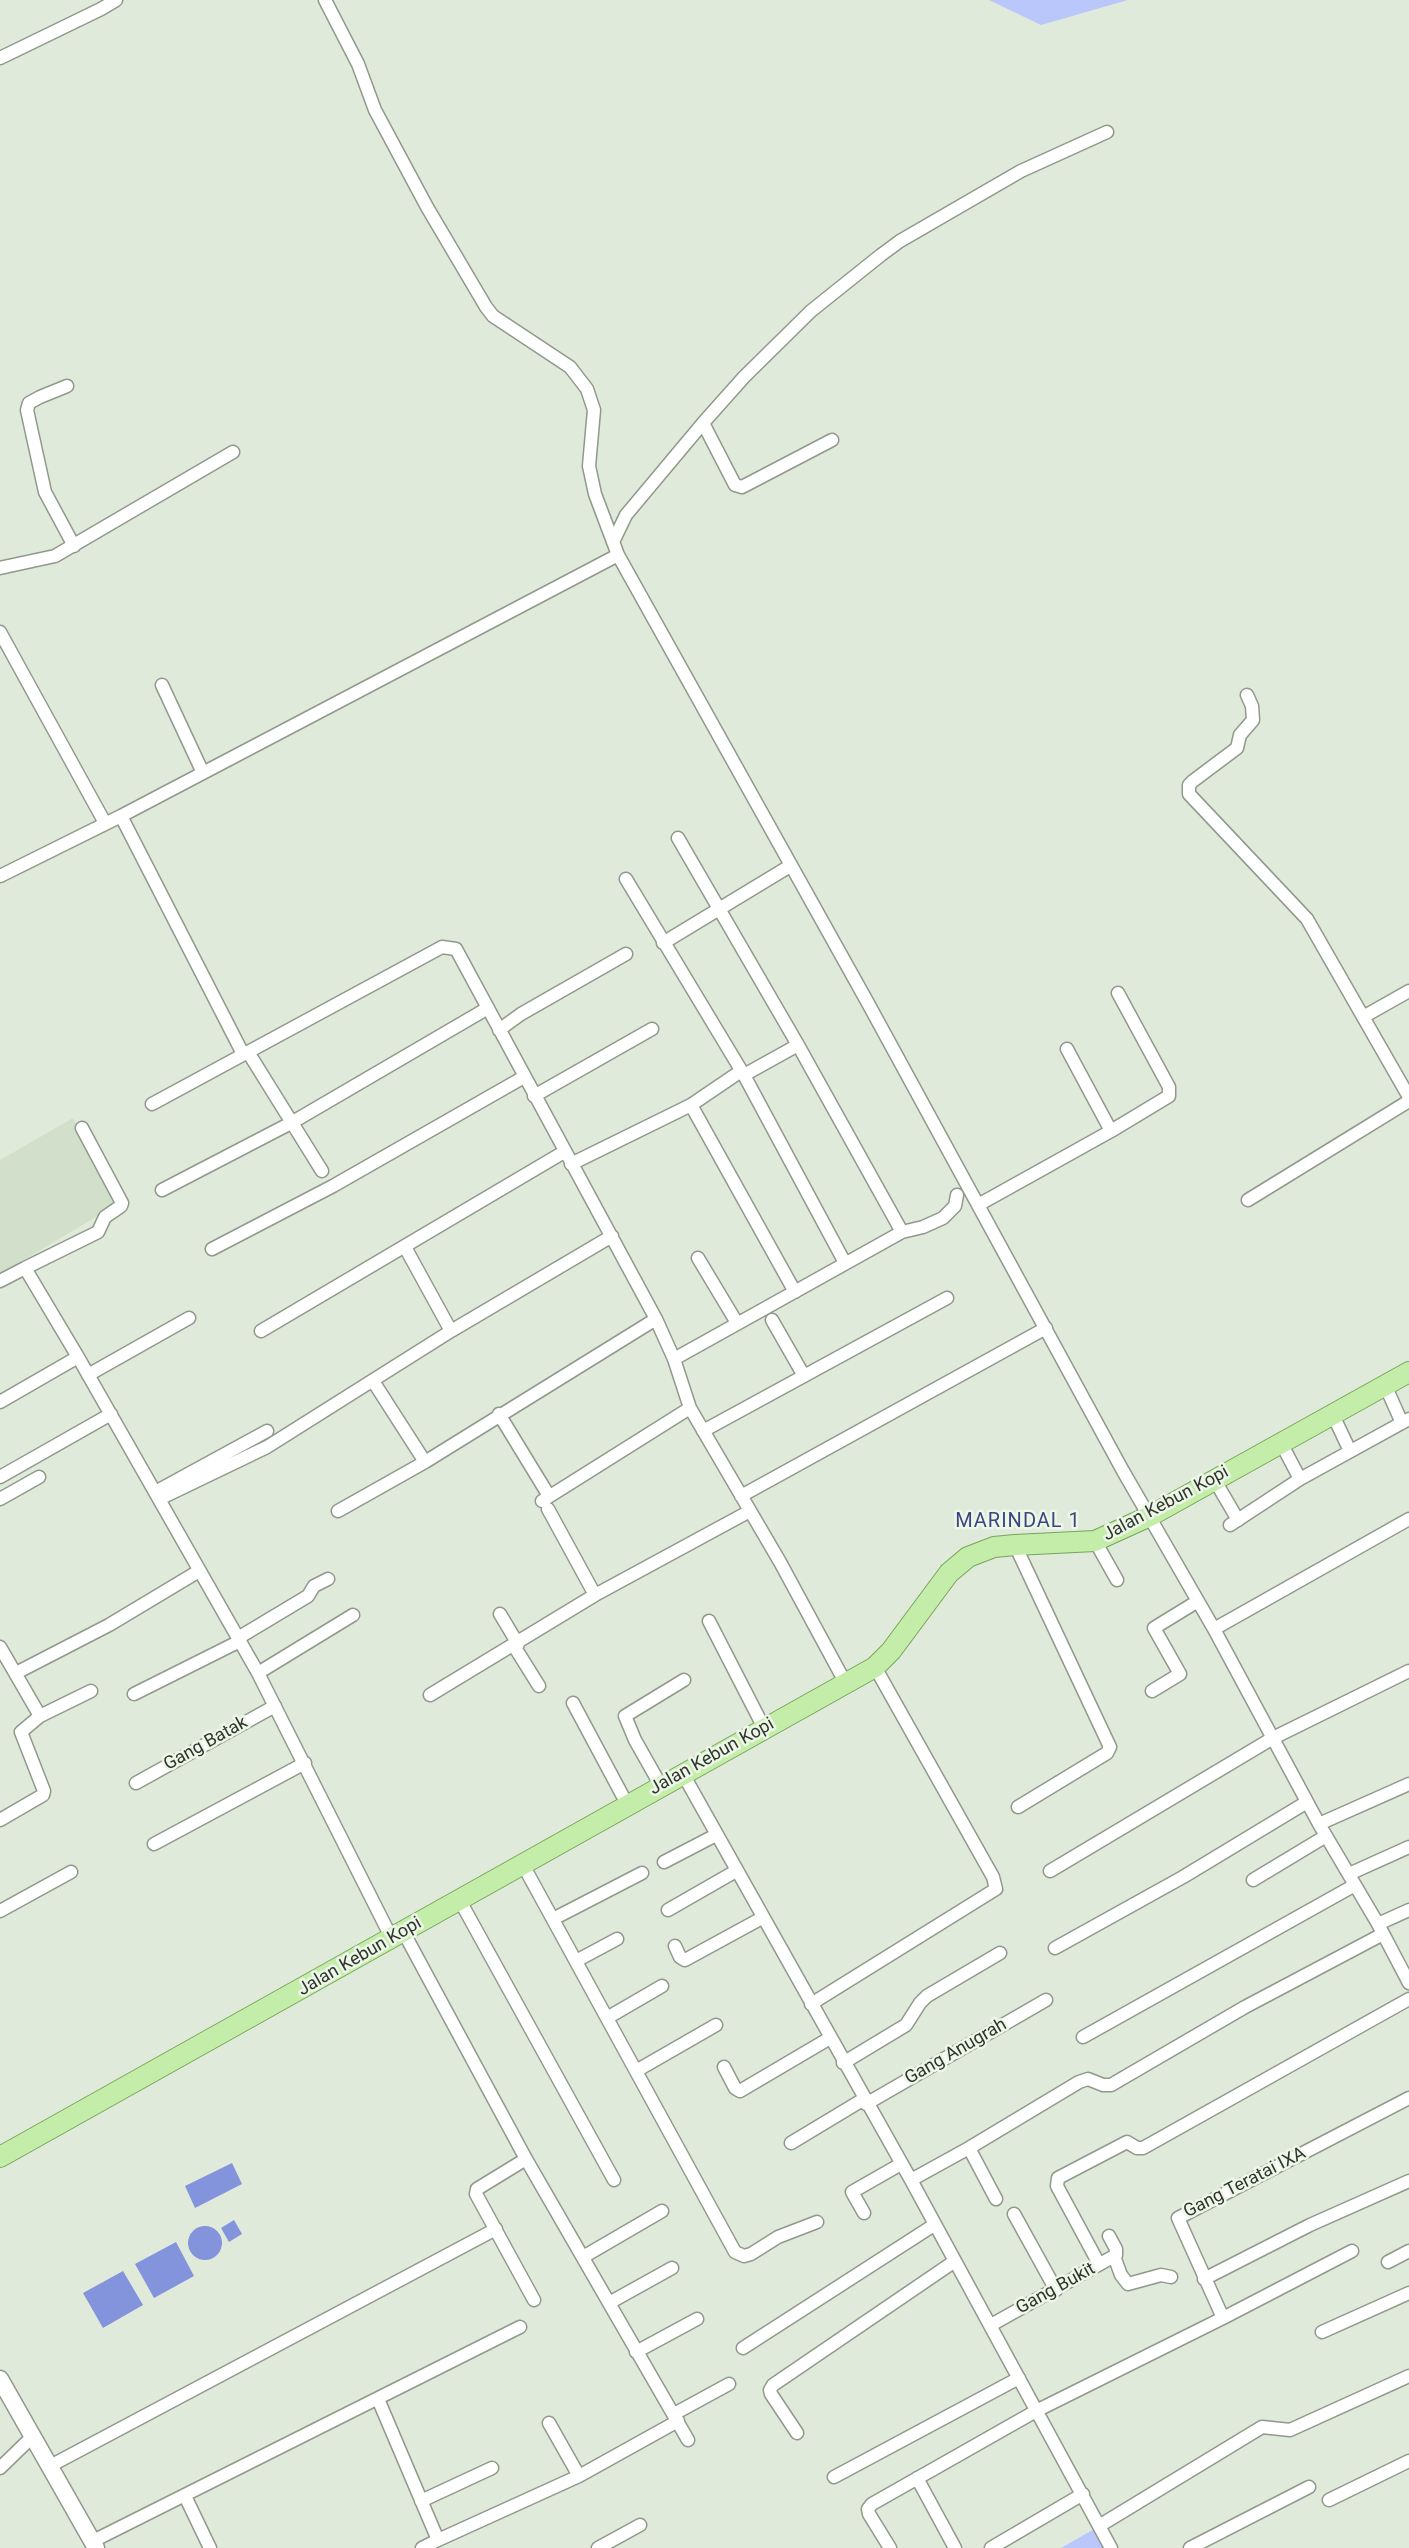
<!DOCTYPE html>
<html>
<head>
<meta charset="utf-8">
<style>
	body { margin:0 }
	canvas { display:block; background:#e0eadb }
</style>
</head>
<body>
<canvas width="1409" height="2548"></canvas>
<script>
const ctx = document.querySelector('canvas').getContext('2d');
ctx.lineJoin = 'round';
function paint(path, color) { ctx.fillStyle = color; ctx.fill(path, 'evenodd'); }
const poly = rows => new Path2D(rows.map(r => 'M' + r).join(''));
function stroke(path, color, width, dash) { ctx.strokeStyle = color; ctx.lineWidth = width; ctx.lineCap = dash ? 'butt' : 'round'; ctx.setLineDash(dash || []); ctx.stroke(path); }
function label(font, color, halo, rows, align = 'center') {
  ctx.font = font + ' Roboto,sans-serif'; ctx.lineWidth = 5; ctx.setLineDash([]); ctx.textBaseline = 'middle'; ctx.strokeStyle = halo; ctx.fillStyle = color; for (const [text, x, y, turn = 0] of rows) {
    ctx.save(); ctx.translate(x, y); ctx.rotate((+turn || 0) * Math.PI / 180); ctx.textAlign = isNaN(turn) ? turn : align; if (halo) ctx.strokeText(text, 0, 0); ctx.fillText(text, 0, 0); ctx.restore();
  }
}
paint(poly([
	[73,1118,118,1204,0,1274,0,1160]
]), '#d2e0cb');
paint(poly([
	[989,0,1128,0,1041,25],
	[1096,2528,1107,2548,1061,2548]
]), '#bac7fa');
paint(poly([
	[232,2163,242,2184,195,2208,185,2186],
	[234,2220,242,2234,229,2242,221,2228],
	'188 2243a17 17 0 1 1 34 0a17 17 0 1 1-34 0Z',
	[176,2242,194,2276,154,2298,135,2264],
	[123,2271,143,2305,103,2328,83,2293]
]), '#8393dc');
const minor = poly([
	[325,0,358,64,375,110,427,207,486,307,493,316,570,367,587,389,594,410,589,466,595,494,618,555,869,1005,1123,1471,1214,1629,1319,1824,1378,1924,1409,1983],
	[0,58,101,9,116,0],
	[67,386,40,397,29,403,27,410,45,492,74,546],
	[703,423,744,377,811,311,881,255,900,241,1021,171,1107,132],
	[613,542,626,515,703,423,735,485,742,487,832,440],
	[0,568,55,556,233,452],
	[0,632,105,823],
	[162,685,203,773],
	[1247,695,1252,706,1253,720,1240,735,1237,748,1193,781,1189,785,1189,794,1307,919,1409,1097],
	[121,816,243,1054],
	[678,838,798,1045,902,1232],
	[0,876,121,816,618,555],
	[626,879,744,1075,845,1263],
	[663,943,790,866],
	[1363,1017,1409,991],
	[499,1030,521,1014,626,954],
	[1067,1049,1111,1131],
	[248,1052,322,1171],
	[744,1075,798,1045],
	[534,1096,652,1029],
	[152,1104,442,947,456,949,656,1319,674,1359,690,1408,780,1562,845,1682],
	[691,1105,795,1292],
	[571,1164,691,1105,741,1071],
	[162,1190,291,1123,488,1008],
	[1248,1200,1409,1101],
	[978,1205,1111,1131,1169,1096,1169,1087,1118,993],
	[405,1247,451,1331],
	[212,1249,333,1186,524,1077],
	[698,1258,737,1323],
	[25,1268,98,1232,105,1217,121,1206,122,1203,82,1128],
	[0,1281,25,1268,78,1357,258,1673,392,1939],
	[772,1320,804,1376],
	[261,1331,564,1152],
	[674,1359,902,1232,923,1227,943,1218,955,1206,957,1195],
	[88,1375,189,1318],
	[373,1381,425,1462],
	[1385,1385,1402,1423],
	[0,1402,78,1357],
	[1332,1413,1350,1451],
	[499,1414,549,1496],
	[703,1431,947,1298],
	[1280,1441,1300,1479],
	[0,1477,111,1414],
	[1214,1479,1238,1520],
	[157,1491,267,1431],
	[741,1496,1046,1328],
	[0,1499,39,1477],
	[159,1499,267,1447,451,1331,612,1236],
	[542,1501,690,1408],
	[548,1509,595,1595],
	[338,1511,425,1462,656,1319],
	[1230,1525,1300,1479,1409,1419],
	[1095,1541,1117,1580],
	[1015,1545,1110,1747,1107,1753,1018,1807],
	[500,1614,518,1644],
	[709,1621,764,1728],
	[1214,1629,1409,1519],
	[238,1638,308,1596,314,1586,328,1579],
	[514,1646,539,1686],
	[0,1647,40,1716],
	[16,1673,109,1625,199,1571],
	[258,1673,353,1615],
	[1152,1691,1180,1674,1154,1628,1198,1601],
	[134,1694,240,1641],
	[430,1695,595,1595,750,1511],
	[573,1703,627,1804],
	[683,1774,911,2180,1111,2548],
	[136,1783,275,1706],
	[661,1786,635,1740,625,1716,684,1680],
	[0,1820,43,1795,44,1791,21,1732,40,1716,91,1691],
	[1319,1824,1409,1784],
	[154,1844,305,1763],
	[664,1862,716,1835],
	[522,1863,735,2252,744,2256,751,2254,778,2237,817,2222],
	[1050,1871,1273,1738,1409,1671],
	[1349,1874,1409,1847],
	[1253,1880,1326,1836],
	[459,1899,614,2180],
	[668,1910,736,1871],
	[0,1911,71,1872],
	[553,1919,642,1873],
	[1378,1924,1409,1910],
	[404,1933,526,2159,688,2440],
	[675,1946,680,1957,685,1960,762,1918],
	[1055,1948,1183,1877,1307,1802],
	[576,1961,617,1939],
	[811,2004,996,1889,993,1877,875,1667],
	[607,2018,662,1986],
	[1083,2037,1355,1885],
	[843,2063,906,2025,920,2003,927,1996,1000,1953],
	[724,2067,735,2088,740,2091,830,2038],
	[636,2071,716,2025],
	[866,2104,1046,2000],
	[791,2143,864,2099],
	[969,2148,996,2199],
	[526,2159,477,2189,476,2194,534,2300],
	[911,2180,969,2148,1079,2082,1088,2079,1103,2085,1111,2085,1245,2007,1383,1934],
	[864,2213,852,2192,901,2164],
	[1014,2214,1056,2290],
	[1114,2256,1121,2275,1128,2284,1161,2275,1171,2277],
	[583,2257,662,2211],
	[1388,2262,1409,2251],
	[1099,2264,1057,2186,1058,2178,1127,2142,1137,2148,1143,2148,1409,1999],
	[1204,2279,1310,2225,1409,2181],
	[609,2303,672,2268],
	[1223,2318,1352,2251],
	[991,2325,1116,2255,1116,2249,1109,2236],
	[1322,2332,1409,2293],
	[743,2348,934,2225],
	[636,2352,697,2319],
	[378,2399,438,2540,422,2548],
	[674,2414,729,2384],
	[549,2423,579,2476],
	[797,2433,771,2394,770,2390,773,2385,955,2261],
	[50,2466,496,2229],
	[0,2468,32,2437],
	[834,2477,1019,2378],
	[917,2478,955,2548],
	[185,2496,210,2548],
	[1329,2500,1409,2461],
	[421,2501,492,2468],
	[1099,2526,1262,2427,1290,2430,1409,2376],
	[438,2540,579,2476,678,2421],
	[93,2541,520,2327],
	[598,2548,640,2525],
	[890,2548,869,2514,868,2509,872,2504,1036,2411,1223,2318,1178,2218,1409,2098],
	[991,2548,1083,2494],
	[1190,2548,1309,2487]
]);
const tertiary = poly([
	[0,2379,96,2548]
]);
const primary = poly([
	[0,2157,875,1667,891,1651,949,1573,968,1557,994,1547,1015,1545,1095,1541,1150,1516,1409,1372]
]);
stroke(minor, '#90998b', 15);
stroke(tertiary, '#90998b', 19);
stroke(primary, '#77a55a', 22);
stroke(minor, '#fff', 12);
stroke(tertiary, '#fff', 16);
stroke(primary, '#c4edaa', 20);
label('18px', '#31352f', '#edf7e8', [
	["Jalan Kebun Kopi",1166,1504,-28],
	["Gang Batak",206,1744,-29],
	["Jalan Kebun Kopi",712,1757,-29],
	["Jalan Kebun Kopi",360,1957,-30],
	["Gang Anugrah",956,2052,-30],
	["Gang Teratai IXA",1245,2183,-27],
	["Gang Bukit",1056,2289,-29]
]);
ctx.letterSpacing = '1px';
label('20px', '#3b4682', '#edf7e8', [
	["MARINDAL 1",1018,1522]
]);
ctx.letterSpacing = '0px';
</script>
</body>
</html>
